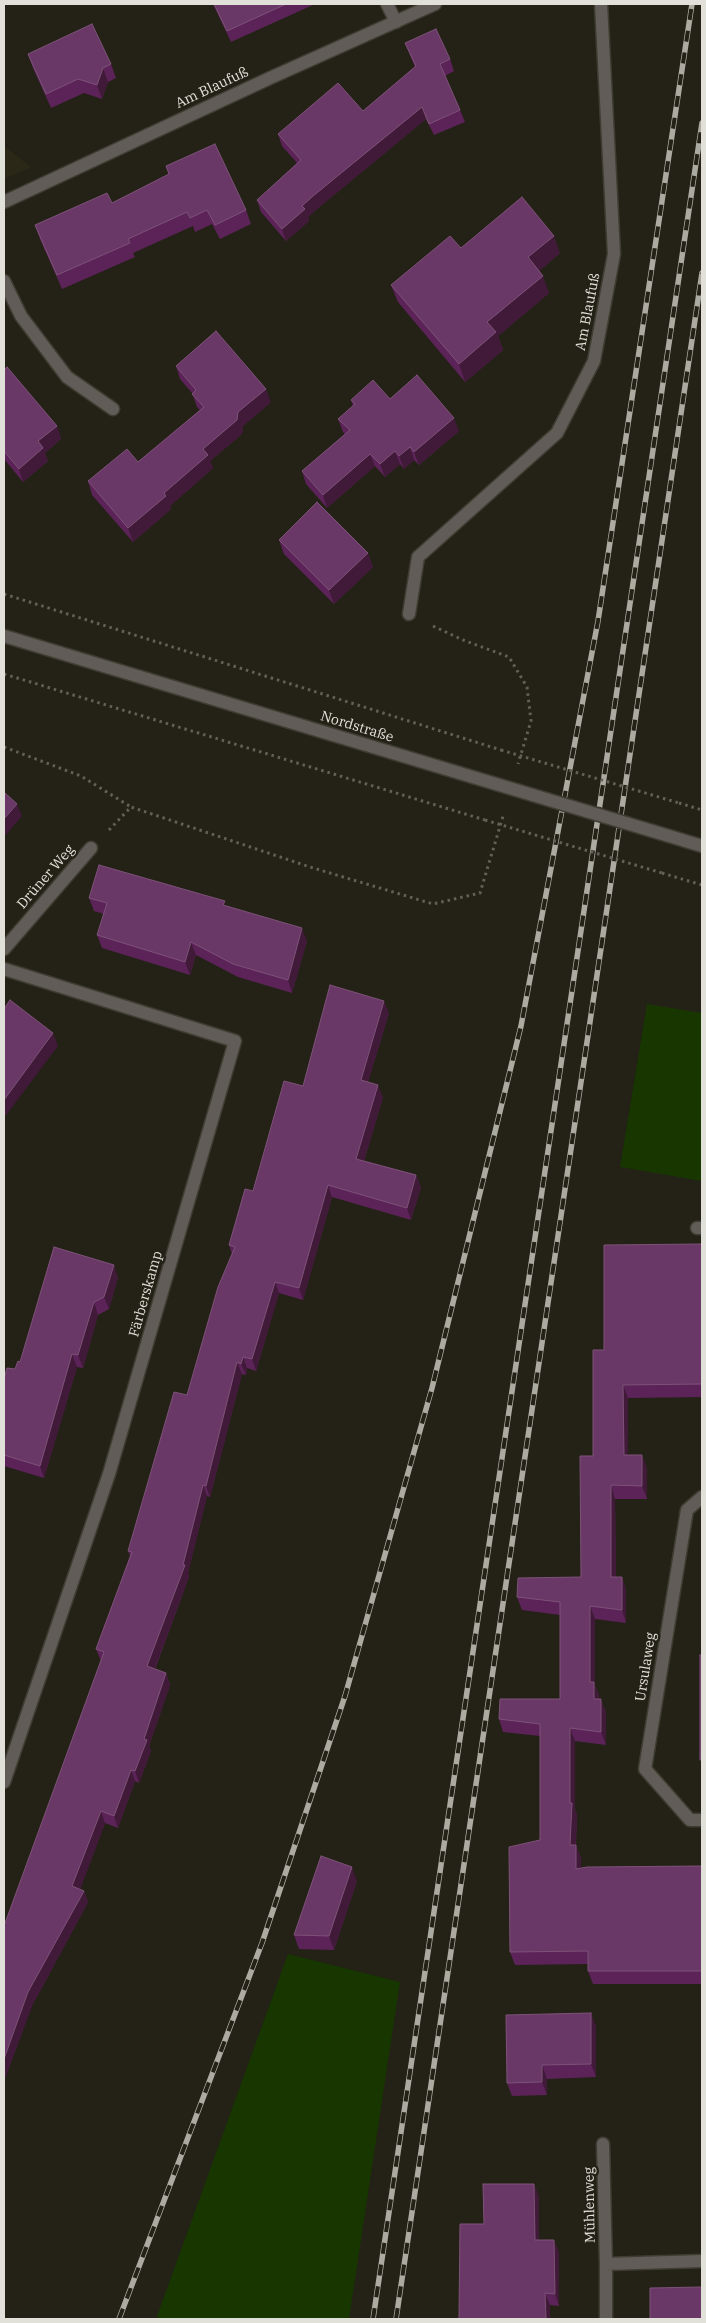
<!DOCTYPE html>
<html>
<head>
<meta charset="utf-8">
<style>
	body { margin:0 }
	#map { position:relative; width:706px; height:2323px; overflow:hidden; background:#242217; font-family:"IBM Plex Serif",serif }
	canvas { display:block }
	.frame { position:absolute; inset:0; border:5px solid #e2e1d9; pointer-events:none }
</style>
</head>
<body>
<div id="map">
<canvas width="706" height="2323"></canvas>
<div class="frame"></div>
</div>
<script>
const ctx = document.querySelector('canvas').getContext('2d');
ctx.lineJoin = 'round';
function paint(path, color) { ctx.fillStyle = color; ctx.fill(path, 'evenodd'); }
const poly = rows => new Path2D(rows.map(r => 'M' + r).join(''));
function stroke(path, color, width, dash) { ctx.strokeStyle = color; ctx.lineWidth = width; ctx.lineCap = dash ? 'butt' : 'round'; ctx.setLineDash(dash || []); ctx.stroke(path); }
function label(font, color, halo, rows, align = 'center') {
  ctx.font = font + ' "IBM Plex Serif",serif'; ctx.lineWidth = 5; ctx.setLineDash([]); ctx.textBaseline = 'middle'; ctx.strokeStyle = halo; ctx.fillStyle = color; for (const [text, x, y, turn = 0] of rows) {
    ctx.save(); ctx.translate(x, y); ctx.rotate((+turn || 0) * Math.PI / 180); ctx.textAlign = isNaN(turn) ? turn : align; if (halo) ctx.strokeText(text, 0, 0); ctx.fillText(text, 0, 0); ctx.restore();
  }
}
paint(poly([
	[4,146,31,167,4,179]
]), '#2c2817');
paint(poly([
	[647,1004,702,1013,702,1181,620,1167],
	[288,1954,400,1982,349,2319,156,2319]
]), '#173600');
const service = poly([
	[387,4,396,22]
]);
const minor = poly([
	[4,202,270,78,435,4],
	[4,281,21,316,67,377,113,409],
	[409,614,418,557,557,433,594,361,614,254,601,4],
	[4,949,91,848],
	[4,969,235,1041,109,1474,4,1782],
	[697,1228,702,1228],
	[702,1497,687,1510,645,1769,690,1820,702,1820],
	[603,2144,606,2264],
	[606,2319,606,2264,702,2261]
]);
const tertiary = poly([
	[4,636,496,784],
	[669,836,702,846]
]);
stroke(service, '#3f3d32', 15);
stroke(minor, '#3f3d32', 15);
stroke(tertiary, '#3f3d32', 15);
stroke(poly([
	[4,594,501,750],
	[433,626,463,640,509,657,527,687,531,721,518,764],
	[4,674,485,820],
	[4,747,81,776,131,807],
	[679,803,702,810],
	[109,830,131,807,310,867,433,904,480,893,504,813],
	[662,873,702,885]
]), '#636157', 3, [2.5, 4]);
stroke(service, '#625c59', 12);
stroke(minor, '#625c59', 12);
stroke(tertiary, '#625c59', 12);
const rail = poly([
	[119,2319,262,1943,345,1696,432,1388,521,1026,598,621,692,4],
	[373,2319,702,123],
	[396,2319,702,273]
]);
stroke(rail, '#acaba2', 5.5);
stroke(rail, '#242217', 4, [11]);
const tertiaryBridge = poly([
	[496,784,669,836]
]);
stroke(tertiaryBridge, '#3f3d32', 15, []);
stroke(poly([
	[501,750,679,803],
	[485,820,662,873]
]), '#636157', 3, [2.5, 4]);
stroke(tertiaryBridge, '#625c59', 12);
paint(poly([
	[213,4,315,4,231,42],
	[405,43,450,59,454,71,445,76,460,110,465,122,434,135,426,119,318,208,308,217,309,221,286,241,261,212,257,200,297,163,282,146,278,134,363,111,415,67],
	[28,54,111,64,116,78,108,82,102,99,84,93,51,108,33,68],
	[166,166,246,210,251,224,220,239,212,224,195,232,193,226,133,253,135,257,62,289,40,239,35,225,112,203,169,174],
	[461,248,560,253,539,271,549,293,498,336,503,350,465,382,398,302,391,285],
	[176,366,271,402,243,426,242,434,210,461,213,468,170,506,171,509,133,542,92,495,88,481,138,462,200,410,197,407,192,393,180,379],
	[4,370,57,426,61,439,45,453,48,461,23,482,4,459],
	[390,399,459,431,419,465,414,460,404,469,400,464,385,477,375,466,327,508,306,484,302,471,345,434,343,432,338,419,353,406,351,400],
	[279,540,373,567,334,604,284,554],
	[89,898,226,906,307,941,292,993,238,977,196,955,190,975,102,948,97,935,104,914,94,911],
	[389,1013,368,1082,383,1097,364,1161,416,1175,421,1187,411,1220,332,1197,303,1300,279,1293,256,1371,247,1368,246,1375,242,1374,210,1497,207,1496,188,1573,189,1577,155,1669,166,1673,170,1685,149,1746,151,1751,139,1783,135,1781,118,1828,105,1823,80,1889,84,1891,88,1902,33,2004,101,1661,96,1649,130,1556,128,1551,187,1395,232,1254,229,1245,253,1191,303,1086],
	[702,1244,702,1397,628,1398,628,1455,647,1468,647,1499,615,1499,616,1577,622,1577,626,1590,626,1623,595,1619,595,1686,599,1695,599,1699,606,1712,606,1745,575,1741,575,1809,577,1816,576,1845,581,1858,581,1868,702,1866,702,1984,593,1984,588,1971,588,1964,515,1965,510,1952,540,1840,540,1736,503,1732,499,1719,560,1699,560,1615,522,1610,517,1597,581,1577,604,1350],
	[118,1277,109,1309,98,1315,83,1368,77,1367,44,1478,4,1466,4,1379,15,1369,20,1362],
	[357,1881,334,1950,299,1949,294,1935],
	[596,2026,596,2077,547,2079,547,2095,512,2096,507,2083],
	[539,2196,539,2240,559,2252,559,2306,550,2305,484,2224]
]), '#5c2358');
paint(poly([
	[103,68,108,82,102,99,97,85],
	[422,107,426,119,318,208,308,217,309,221,286,241,282,229,302,206,313,196],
	[554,236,560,253,534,275,528,257],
	[543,276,549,293,498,336,503,350,465,382,459,364,487,322],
	[266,389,271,402,243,426,242,434,210,461,213,468,170,506,171,509,133,542,128,528,164,493,203,449,238,412],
	[454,418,459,431,419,465,414,452],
	[57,426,61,439,45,453,48,461,23,482,19,469,38,441],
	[410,447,414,460,404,469,399,456],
	[395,451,400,464,385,477,380,464],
	[370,454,375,466,327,508,323,495],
	[368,553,373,567,334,604,329,590],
	[17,804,22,816,4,837,4,819],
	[302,928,307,941,292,993,288,980],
	[191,942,196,955,190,975,185,962],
	[384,1001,389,1013,365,1092,361,1080],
	[53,1033,58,1046,4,1118,4,1100],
	[378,1085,383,1097,361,1171,356,1159],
	[416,1175,421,1187,411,1220,407,1208],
	[328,1185,332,1197,303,1300,299,1288],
	[114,1265,118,1277,109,1309,104,1297],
	[275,1282,279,1293,256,1371,252,1359],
	[94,1302,98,1315,83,1368,78,1355],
	[72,1354,77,1367,44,1478,40,1466],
	[243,1357,247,1368,246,1375,241,1364],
	[237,1362,242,1374,210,1497,206,1486],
	[623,1385,628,1398,628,1469,624,1455],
	[642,1455,647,1468,647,1499,642,1486],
	[203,1485,207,1496,188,1573,189,1577,151,1678,147,1666,183,1565],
	[611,1485,615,1499,616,1590,611,1577],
	[622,1577,626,1590,626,1623,622,1610],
	[590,1606,595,1619,595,1686,599,1695,598,1712,594,1699,590,1682],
	[166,1673,170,1685,149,1746,151,1751,139,1783,135,1771,144,1739],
	[601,1699,606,1712,606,1745,601,1732],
	[570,1728,575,1741,575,1809,577,1816,575,1858,570,1845],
	[131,1770,135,1781,118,1828,114,1816],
	[101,1811,105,1823,77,1898,72,1886],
	[576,1845,581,1858,581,1882,576,1869],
	[352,1867,357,1881,334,1950,329,1936],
	[84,1891,88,1902,33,2004,4,2082,4,2059,28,1992],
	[591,2013,596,2026,596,2077,591,2064],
	[542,2065,547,2079,547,2095,542,2082],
	[534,2184,539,2196,539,2252,535,2240],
	[554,2240,559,2252,559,2306,555,2294],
	[545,2293,550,2305,550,2319,546,2319]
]), '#401a38');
const building = poly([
	[214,4,286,4,227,31,214,4],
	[92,24,111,64,103,68,97,85,78,79,46,94,28,54,92,24],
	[436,29,450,59,440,64,460,110,429,124,422,107,313,196,302,206,305,209,282,229,257,200,301,160,278,134,338,83,363,111,416,66,405,43,436,29],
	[215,144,246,210,215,225,207,210,190,218,187,212,128,239,130,243,57,275,35,225,107,193,112,203,169,174,166,166,215,144],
	[522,197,554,236,528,257,543,276,487,322,496,332,459,364,391,285,450,236,461,248,522,197],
	[216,331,266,389,238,412,237,420,203,449,208,455,164,493,166,496,128,528,88,481,127,449,138,462,204,407,192,394,196,390,176,366,216,331],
	[7,367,57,426,38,441,43,448,19,469,4,451,4,370,7,367],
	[417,375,454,418,414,452,410,447,399,456,395,451,380,464,370,454,323,495,302,471,350,430,338,419,355,404,351,400,373,380,390,399,417,375],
	[317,502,368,553,329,590,279,540,317,502],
	[4,792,17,804,4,819,4,792],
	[99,865,225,901,223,905,302,928,288,980,233,964,191,942,185,962,97,935,107,903,89,898,99,865],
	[330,985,384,1001,361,1080,378,1085,356,1159,416,1175,407,1208,328,1185,299,1288,275,1282,252,1359,243,1357,241,1364,237,1362,206,1486,203,1485,183,1565,185,1565,147,1666,166,1673,144,1739,147,1740,135,1771,131,1770,114,1816,101,1811,72,1886,84,1891,28,1992,4,2059,4,1926,104,1652,96,1649,132,1552,128,1551,174,1392,187,1395,218,1287,235,1247,229,1245,245,1189,253,1191,284,1081,303,1086,330,985],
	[10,1000,53,1033,4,1100,4,1009,10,1000],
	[702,1244,702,1384,623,1385,624,1455,642,1455,642,1486,611,1485,611,1577,622,1577,622,1610,590,1606,590,1682,594,1682,594,1699,601,1699,601,1732,570,1728,570,1803,572,1803,570,1845,576,1845,576,1869,587,1867,702,1866,702,1971,588,1971,588,1951,510,1952,509,1847,540,1840,540,1724,499,1719,500,1699,560,1699,560,1602,517,1597,518,1578,581,1577,580,1456,593,1456,593,1350,604,1350,604,1245,702,1244],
	[54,1247,114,1265,104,1297,94,1302,78,1355,72,1354,40,1466,4,1455,4,1379,7,1368,15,1369,18,1361,20,1362,54,1247],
	[700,1655,702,1655,702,1760,700,1760,700,1655],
	[321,1856,352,1867,329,1936,294,1935,321,1856],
	[591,2013,591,2064,542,2065,542,2082,507,2083,506,2015,591,2013],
	[483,2184,534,2184,535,2240,554,2240,555,2294,545,2293,546,2319,459,2319,460,2224,484,2224,483,2184],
	[702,2287,702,2319,650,2319,650,2288,702,2287]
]);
paint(building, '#6a3866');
stroke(building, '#7d5278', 1);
label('14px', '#e2e1d9', '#242217', [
	["Am Blaufuß",212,88,-25],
	["Am Blaufuß",588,312,-79],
	["Nordstraße",357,727,17],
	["Drüner Weg",46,877,-49],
	["Färberskamp",146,1294,-74],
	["Ursulaweg",646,1667,-81],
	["Mühlenweg",590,2205,-91]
]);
</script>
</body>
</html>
